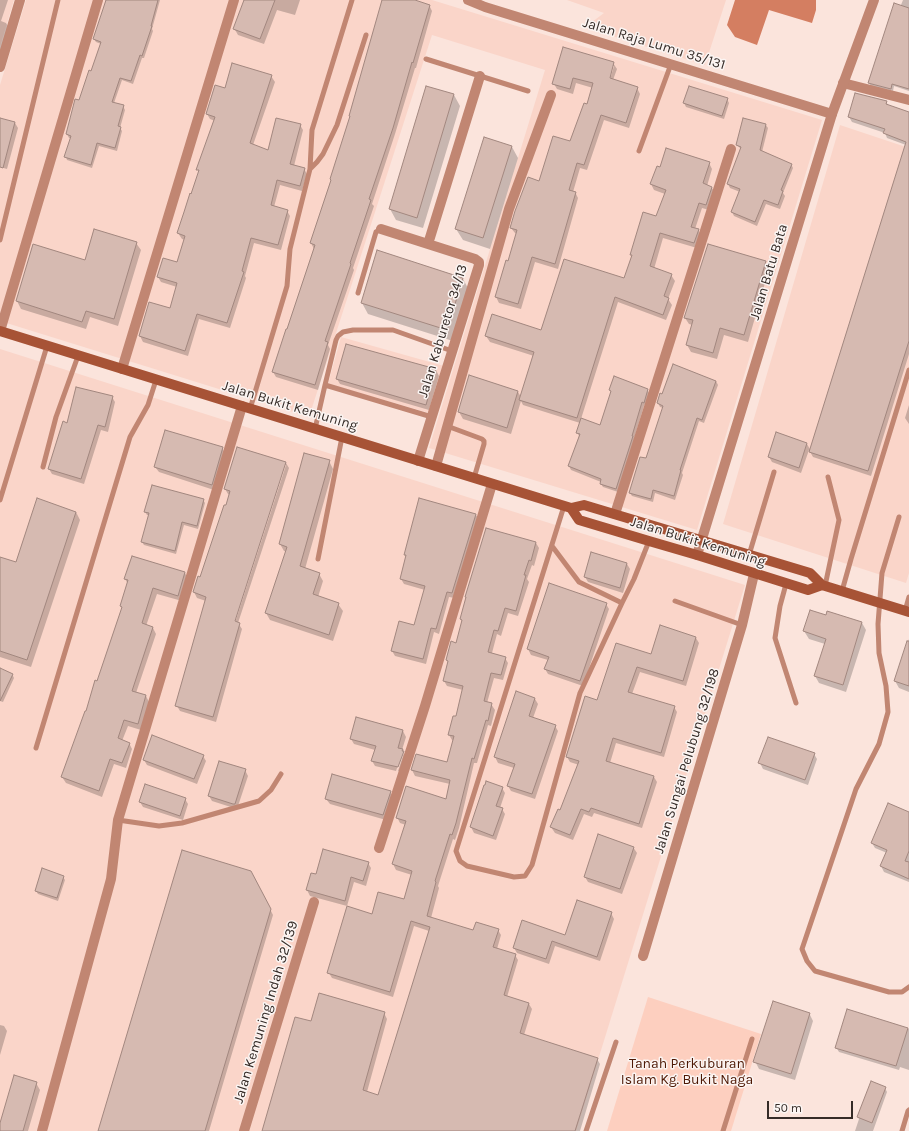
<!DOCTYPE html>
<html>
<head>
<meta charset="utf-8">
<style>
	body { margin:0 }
	#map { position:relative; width:909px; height:1131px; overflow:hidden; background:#fbe4dc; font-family:Karla,sans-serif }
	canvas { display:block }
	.scale { position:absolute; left:767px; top:1101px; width:86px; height:18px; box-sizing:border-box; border:2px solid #352b27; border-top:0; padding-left:5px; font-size:12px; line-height:14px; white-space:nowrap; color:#352b27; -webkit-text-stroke:3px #fbf5f3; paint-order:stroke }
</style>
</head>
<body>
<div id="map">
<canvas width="909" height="1131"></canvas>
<div class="scale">50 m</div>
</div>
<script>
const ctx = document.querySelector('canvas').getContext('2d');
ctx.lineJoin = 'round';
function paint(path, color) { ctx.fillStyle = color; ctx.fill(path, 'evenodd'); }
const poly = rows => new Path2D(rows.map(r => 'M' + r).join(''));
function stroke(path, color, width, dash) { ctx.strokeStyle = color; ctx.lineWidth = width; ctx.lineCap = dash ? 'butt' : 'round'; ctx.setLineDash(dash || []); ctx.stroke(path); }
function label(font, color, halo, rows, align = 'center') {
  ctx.font = font + ' Karla,sans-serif'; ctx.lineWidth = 3; ctx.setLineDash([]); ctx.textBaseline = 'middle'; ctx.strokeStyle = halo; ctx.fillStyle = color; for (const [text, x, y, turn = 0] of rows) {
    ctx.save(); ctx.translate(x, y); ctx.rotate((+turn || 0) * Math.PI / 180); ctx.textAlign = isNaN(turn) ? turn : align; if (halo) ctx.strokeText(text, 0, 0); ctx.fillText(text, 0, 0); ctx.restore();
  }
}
paint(poly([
	[0,0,14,0,0,47],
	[26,0,432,0,822,120,697,530,429,448,545,70,432,35,309,417,0,321,0,85],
	[567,0,726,0,705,65,590,29,592,22,604,13],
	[840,125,909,148,909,573,906,583,723,524],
	[341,337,444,366,429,413,328,384],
	[0,349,745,585,576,1131,0,1131]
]), '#fad5c9');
paint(poly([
	[648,997,761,1034,731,1131,607,1131]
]), '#fdcfbf');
paint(poly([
	[735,0,816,0,816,10,812,23,769,10,757,45,735,37,727,25]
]), '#d47e61');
paint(poly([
	[0,0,8,0,1,21,6,23,9,28,0,57],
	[106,0,160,0,152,29,153,31,144,58,142,58,133,84,122,80,114,103,123,106,125,110,120,128,122,131,117,151,99,146,92,168,67,160,66,157,71,138,69,138,67,134,91,72,101,44,96,42,94,39],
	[245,0,300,0,295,15,277,10,264,44,238,35,234,28],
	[383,0,411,0,429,5,432,11,416,68,415,68,395,134,372,204,374,206,353,268,354,270,328,345,330,349,318,390,276,377,273,372,314,249,311,243,351,117],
	[903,0,909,0,909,91,894,86,893,91,871,86,869,83],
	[613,63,617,69,613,80,637,88,640,94,629,128,604,120,587,170,580,168,573,192,575,192,578,198,558,269,535,262,521,309,499,303,496,297,509,262,517,234,515,233,511,228,540,182,571,143,588,105,593,88,576,83,573,94,557,89,554,84],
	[612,66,614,66,609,83,607,83],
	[271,76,275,82,253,145,269,151,300,125,303,130,294,166,304,169,307,174,302,191,280,185,274,207,287,211,290,216,281,250,254,243,245,276,246,278,230,328,199,319,188,356,143,342,140,336,170,310,177,287,161,282,158,277,178,263,185,240,182,239,178,233,199,172,198,169,215,121,210,119,207,114,225,89],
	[454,95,460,106,423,228,396,220,390,209],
	[727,99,729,103,724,119,686,107,684,103],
	[886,102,889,106,909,114,909,354,871,476,813,457,809,450,801,473,772,462,769,457,807,444,811,451,906,145,887,138,885,133,852,122,849,117],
	[0,119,15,123,18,128,7,169,0,167],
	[765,124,768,128,762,152,791,164,793,168,783,193,785,196,780,209,766,204,757,226,734,216,732,212,740,192,730,188,728,184,741,149,737,145],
	[485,139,512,147,518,158,490,249,463,240,456,229],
	[709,163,712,169,707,186,712,188,715,193,709,210,702,208,695,229,698,230,701,235,697,248,663,238,654,269,671,275,675,281,668,299,672,305,666,320,618,302,581,419,601,426,612,393,610,390,647,390,650,394,644,406,634,439,634,441,618,492,603,487,601,484,601,482,571,470,569,466,579,436,577,432,580,423,523,405,521,401,511,434,463,419,459,412,518,392,521,397,534,356,490,342,486,336,542,331,624,279,632,256,631,254,657,218,665,194,654,190,651,184,661,168],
	[136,243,141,250,118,326,90,317,86,329,21,309,17,301,33,245,86,261],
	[765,262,769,269,748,342,724,335,717,359,691,352,687,345,693,325,689,324,685,318],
	[463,279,469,290,453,341,368,314,362,303],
	[436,370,439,376,429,410,340,384,337,379],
	[716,381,718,385,704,423,699,421,682,473,683,475,675,500,655,493,653,502,632,496,630,493,647,460,663,408,660,407,658,403],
	[112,397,115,402,108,432,101,430,84,484,52,474,49,469,68,424],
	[909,405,909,424,905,418],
	[222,448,225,453,214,490,159,472,155,467],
	[329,461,333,469,305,569,319,574,323,581,318,597,338,604,343,611,333,641,270,620,266,613,287,552,284,551,280,544],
	[286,463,289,468,238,623,242,629,216,722,180,711,177,706,206,601,197,598,194,592,201,578,227,507,230,495,228,494,225,489],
	[284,465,286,465,234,626,232,626],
	[203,500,205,503,198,529,184,525,176,554,144,545,142,542,149,515,147,515,145,512],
	[76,512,80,520,31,667,0,657,0,558,17,564],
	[476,515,479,520,455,598,449,597,439,634,434,632,426,664,395,656,392,651,415,626,425,590,404,584,401,579,406,557,405,555],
	[536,543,539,548,534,566,532,565,527,579,529,582,518,616,508,613,501,636,497,634,492,653,505,658,508,663,503,680,494,678,487,703,491,704,495,710,491,726,488,725,477,763,474,763,459,828,455,840,453,839,438,886,439,888,431,918,474,932,498,930,501,935,497,949,515,955,518,960,507,997,529,1004,532,1009,524,1035,597,1059,600,1064,580,1131,263,1131,311,1022,384,1013,387,1019,367,1092,379,1096,429,931,414,926,393,997,332,978,329,973,372,915,405,901,412,875,396,870,393,864,406,825,400,823,397,817,446,800,450,784,415,776,412,770,448,763,454,741,452,740,449,735,456,718,463,690,447,686,444,681,449,663,447,660,457,644,463,623,461,619],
	[132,557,185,573,188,579,182,601,157,594,146,626,153,628,156,634,136,693,146,696,149,702,141,730,128,726,122,741,129,743,132,749,126,768,114,764,102,797,66,783,62,777,98,682,123,609,121,606,128,584,125,579],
	[627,564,630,569,623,593,588,582,585,577],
	[606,604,609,609,583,686,548,674,545,669,548,660,531,655,528,649],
	[827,616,862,623,866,630,846,692,819,683,815,676,825,644,809,639,804,631],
	[696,638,699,643,686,686,640,672,632,694,674,707,677,712,664,757,616,743,610,763,654,777,657,782,642,828,594,813,592,817,584,814,573,840,555,833,551,827,561,811,579,765,570,762,567,757,598,701,617,644,651,655],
	[909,639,909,692,899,688,895,681],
	[0,673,12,674,14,678,3,702,0,701],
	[535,699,538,704,533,718,555,726,558,731,535,799,511,791,508,786,514,768,498,763,495,757],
	[403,731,406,737,402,750,404,753,402,753,396,771,375,766,372,761,375,750,354,744,351,739],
	[404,753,406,757,401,772,398,771],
	[814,754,817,759,808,785,763,769,760,763],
	[203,756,206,761,197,784,147,765,144,760],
	[245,770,248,776,237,809,212,801,209,796],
	[502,788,505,793,500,808,502,809,505,814,496,840,474,833,471,827],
	[390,792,393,798,386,820,330,804,326,799],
	[185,799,188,804,183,820,143,807,140,802],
	[909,813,909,882,884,872,881,866,887,853,875,848,872,843],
	[633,847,637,853,622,894,588,882,585,877],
	[368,863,371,868,366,886,354,882,347,906,310,896,307,890,316,876],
	[63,877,65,880,58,901,38,894,36,891],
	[254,877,273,915,209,1131,99,1131],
	[611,913,614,919,600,961,555,946,549,964,517,953,514,948,566,936],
	[848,1010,909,1029,909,1070,900,1067,899,1070,839,1052,836,1047],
	[809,1013,813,1021,795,1080,759,1069,755,1061],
	[0,1025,4,1026,7,1031,0,1055],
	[36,1083,40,1090,28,1131,0,1131,0,1127],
	[885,1088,887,1092,873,1131,855,1131,859,1119,858,1117]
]), '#0003');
const building = poly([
	[106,0,158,0,151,26,152,26,142,56,140,55,131,81,120,78,112,102,124,105,118,126,121,127,115,148,97,143,91,165,64,157,71,136,66,134,75,99,79,100,89,70,91,71,101,42,93,39,106,0],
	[244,0,275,0,260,39,233,29,244,0],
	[382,0,415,0,430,5,413,63,412,62,393,128,369,199,371,200,350,263,351,264,325,341,328,342,315,385,272,372,286,329,287,329,315,245,310,243,331,180,330,179,350,116,349,116,382,0],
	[894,3,909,8,909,89,892,84,891,89,868,83,894,3],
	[563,47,614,62,610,78,638,87,626,123,601,115,584,165,577,163,569,190,576,192,555,264,532,257,518,304,495,297,506,260,508,261,517,230,510,228,515,211,528,177,539,181,553,136,570,141,584,103,587,104,593,83,573,78,570,89,552,84,563,47],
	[232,63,272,75,250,143,268,150,276,118,301,124,290,164,305,168,300,186,277,180,271,205,288,210,278,245,251,238,242,271,244,272,227,323,197,314,185,351,139,336,149,302,170,308,177,283,157,277,163,258,177,262,185,236,177,233,184,212,190,193,191,194,199,170,196,170,215,117,206,114,215,85,225,88,232,63],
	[426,86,454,94,417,218,389,209,426,86],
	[689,86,728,98,722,116,683,103,689,86],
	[855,93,887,101,886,104,909,112,909,341,868,471,809,452,906,142,883,133,885,129,848,117,855,93],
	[0,118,15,122,3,168,0,167,0,118],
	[743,118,766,124,760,150,792,164,781,190,783,191,778,205,764,200,755,222,731,212,740,189,727,184,741,147,736,145,743,118],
	[484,137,512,146,483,238,455,229,484,137],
	[666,148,710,162,703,183,712,187,706,205,699,203,691,227,699,229,694,243,660,233,650,266,672,274,664,296,669,298,663,315,615,297,577,418,519,400,534,352,485,336,492,314,541,330,564,259,624,278,632,255,630,255,643,212,656,216,666,190,650,184,657,166,660,167,666,148],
	[94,229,137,242,114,319,86,311,82,322,16,301,33,244,85,260,94,229],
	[708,244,766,261,744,335,720,328,713,353,686,345,693,320,684,318,708,244],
	[377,250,463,278,447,330,361,303,377,250],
	[346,344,436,369,426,405,336,379,346,344],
	[673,364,716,381,702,420,697,418,680,470,681,470,674,496,653,490,651,499,629,493,640,457,646,458,663,406,657,403,660,393,662,394,673,364],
	[469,375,518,391,507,428,458,412,469,375],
	[614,376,648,389,644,403,642,402,632,436,633,436,616,489,600,484,601,479,568,466,580,434,576,433,581,418,600,425,611,391,609,390,614,376],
	[76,387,113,396,105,427,98,425,81,479,48,469,63,421,67,423,76,387],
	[165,430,223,447,212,485,154,467,165,430],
	[776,432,807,443,799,468,768,457,776,432],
	[237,447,286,462,235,621,240,623,213,717,175,706,206,597,193,592,198,576,200,577,224,505,226,505,230,491,224,489,237,447],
	[304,453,330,460,300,566,320,573,313,594,339,603,329,635,265,613,287,547,279,544,304,453],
	[152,485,204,499,197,526,182,522,175,551,141,542,149,513,144,512,152,485],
	[37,498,76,512,27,660,0,651,0,557,16,562,37,498],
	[419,498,476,514,452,593,447,592,436,629,431,628,423,659,391,651,399,621,414,625,425,586,400,579,406,555,404,555,419,498],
	[486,528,536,542,531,561,529,560,524,575,526,575,516,611,505,608,498,631,494,630,488,652,506,657,501,675,491,673,484,701,492,703,488,721,486,720,474,759,472,758,456,823,452,835,450,834,435,881,436,882,427,916,473,930,476,922,499,929,493,947,516,954,504,995,529,1003,520,1033,598,1058,575,1131,262,1131,295,1017,311,1021,319,993,385,1012,363,1090,378,1095,430,927,411,921,390,992,327,973,347,906,372,914,378,892,404,899,412,871,392,864,406,821,396,818,406,786,446,799,450,780,411,770,416,754,447,762,454,736,448,735,453,716,456,716,463,686,443,681,448,661,446,660,451,641,456,643,462,620,460,619,466,597,465,597,486,528],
	[591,552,627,563,620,588,584,577,591,552],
	[132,556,185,572,178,596,153,588,142,623,153,627,132,691,146,695,138,724,124,720,118,738,130,743,122,763,110,759,99,791,61,777,85,711,86,711,95,680,97,681,122,607,120,606,128,580,124,579,132,556],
	[549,583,607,603,580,681,544,669,549,657,527,649,549,583],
	[810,610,826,615,827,611,862,622,843,685,814,676,826,639,803,631,810,610],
	[660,625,696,637,683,681,637,667,628,692,675,706,661,753,613,738,606,761,654,776,639,824,591,808,589,812,581,809,570,835,550,827,558,809,560,810,579,761,566,757,585,696,597,700,616,643,651,654,660,625],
	[907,641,909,641,909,686,894,681,907,641],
	[0,668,13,674,0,701,0,668],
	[516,691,535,698,529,716,556,725,532,794,507,786,515,764,494,757,516,691],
	[356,717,403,730,398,748,403,749,402,751,404,751,398,767,371,761,376,746,350,739,356,717],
	[152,735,204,755,194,779,143,760,152,735],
	[768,737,815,753,805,780,758,763,768,737],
	[219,761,246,769,235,804,233,804,208,796,219,761],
	[332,774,391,791,383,815,325,799,332,774],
	[486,781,503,787,496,806,503,808,493,836,470,827,484,785,485,785,486,781],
	[145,784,186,798,180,816,139,802,145,784],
	[888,803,909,812,909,851,905,861,909,862,909,879,880,866,887,850,871,843,888,803],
	[598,834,634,847,620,889,584,877,598,834],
	[323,849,369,862,363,881,351,877,345,901,306,890,311,873,316,874,323,849],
	[182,850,251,871,271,909,205,1131,98,1131,182,850],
	[42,868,64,876,57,898,35,891,42,868],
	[577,900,612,912,597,957,552,941,546,959,513,948,522,920,565,935,577,900],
	[773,1001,810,1013,791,1074,753,1062,773,1001],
	[847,1009,908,1028,896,1066,835,1048,847,1009],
	[14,1075,37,1082,23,1131,0,1131,0,1123,14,1075],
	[871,1081,886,1087,872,1123,857,1117,871,1081]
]);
paint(building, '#d6bab1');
stroke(building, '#a2877f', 1);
stroke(poly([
	[426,59,528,91],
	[639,151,671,64],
	[310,169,317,162,323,154,337,125,366,35],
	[0,240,58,0],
	[358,293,376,232,381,229],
	[325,385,336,340,338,336,343,332,353,330,393,330,452,351],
	[250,409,287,286,290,249,310,169,312,130,352,0],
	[447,426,482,439,484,441,484,444,474,478],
	[315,429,325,385,432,417],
	[43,467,56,417,78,356],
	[0,500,47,346],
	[564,506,456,851,460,861,467,866,514,877,525,876,532,865,580,693,622,603,634,579,649,541],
	[899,517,882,573,878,624,879,653,886,686,888,712,879,744,856,789,802,949,807,961,815,971,889,992,902,992,909,987],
	[552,546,579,582,622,603],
	[749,555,774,472],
	[318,559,342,437],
	[786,584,780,606,775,638,796,703],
	[825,586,839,520,828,477],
	[842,591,851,559,909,370],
	[675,601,742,625],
	[905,611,909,597],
	[36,748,130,437,148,405,156,380],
	[118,820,159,826,182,823,259,801,271,790,281,774],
	[586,1131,616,1042],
	[723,1131,752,1039],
	[902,1131,908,1111,909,1110]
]), '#c18672', 5);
stroke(poly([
	[468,0,485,7,832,114],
	[0,67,20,0],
	[843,83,909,100],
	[381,229,475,259,479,262,479,265,418,461],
	[428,244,480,76],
	[0,331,98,0],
	[122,369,234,0],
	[436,466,509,209,551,95],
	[615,514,731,149],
	[379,848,425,706,492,484],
	[643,956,742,625,754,574],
	[42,1131,111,879,118,820,242,406],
	[244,1131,314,902]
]), '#c18672', 10);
stroke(poly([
	[697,555,832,114,874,0]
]), '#c18672', 10);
stroke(poly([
	[0,331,571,508,584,505,810,573,822,585,909,612],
	[571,508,579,520,649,541,697,555,808,590,822,585]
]), '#a75336', 10);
label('14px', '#352b27', '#fbf5f3', [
	["Jalan Raja Lumu 35/131",654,44,17],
	["Jalan Batu Bata",769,272,-73],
	["Jalan Kaburetor 34/13",443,331,-73],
	["Jalan Bukit Kemuning",290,406,17],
	["Jalan Bukit Kemuning",698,542,17],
	["Jalan Sungai Pelubung 32/198",687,761,-73],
	["Jalan Kemuning Indah 32/139",266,1012,-73]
]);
label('14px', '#4e1804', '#fbf5f3', [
	["Tanah Perkuburan",687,1064],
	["Islam Kg. Bukit Naga",687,1080]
]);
</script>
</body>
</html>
